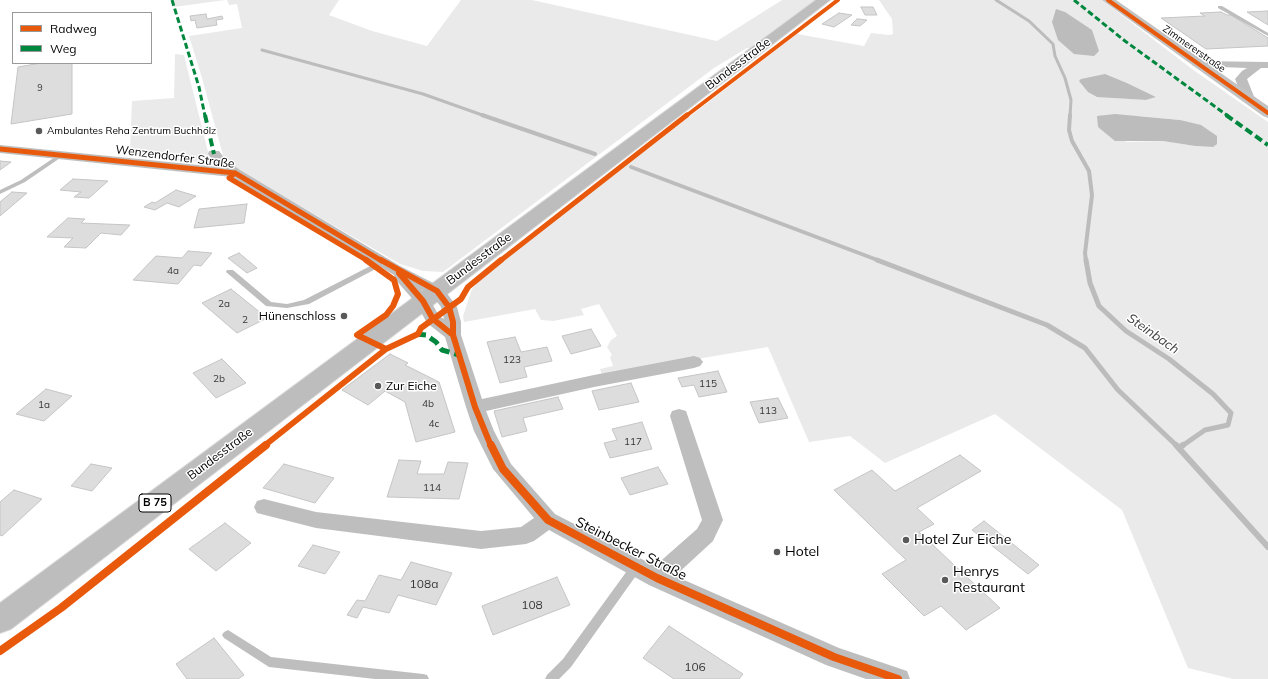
<!DOCTYPE html>
<html>
<head>
<meta charset="utf-8">
<style>
	body { margin:0 }
	#map { position:relative; width:1268px; height:679px; overflow:hidden; background:#fff; font-family:Mulish,sans-serif }
	canvas { display:block }
	.legend { position:absolute; left:12px; top:12px; width:140px; height:52px; box-sizing:border-box; background:#fff; border:1px solid #999; margin:0; padding:5px 7px; list-style:none; font-size:12px; color:#000 }
	.legend li { display:flex; align-items:center; gap:8px; height:20px }
	.legend b { width:20px; border:1px solid #999 }
</style>
</head>
<body>
<div id="map">
<canvas width="1268" height="679"></canvas>
<ul class="legend">
<li><b style="height:5px;background:#e8590c"></b>Radweg</li>
<li><b style="height:5px;background:#00873e"></b>Weg</li>
</ul>
</div>
<script>
const ctx = document.querySelector('canvas').getContext('2d');
ctx.lineJoin = 'round';
function paint(path, color) { ctx.fillStyle = color; ctx.fill(path, 'evenodd'); }
const poly = rows => new Path2D(rows.map(r => 'M' + r).join(''));
function stroke(path, color, width, dash) { ctx.strokeStyle = color; ctx.lineWidth = width; ctx.lineCap = dash ? 'butt' : 'round'; ctx.setLineDash(dash || []); ctx.stroke(path); }
function label(font, color, halo, rows, align = 'center') {
  ctx.font = font + ' Mulish,sans-serif'; ctx.lineWidth = 3; ctx.setLineDash([]); ctx.textBaseline = 'middle'; ctx.strokeStyle = halo; ctx.fillStyle = color; for (const [text, x, y, turn = 0] of rows) {
    ctx.save(); ctx.translate(x, y); ctx.rotate((+turn || 0) * Math.PI / 180); ctx.textAlign = isNaN(turn) ? turn : align; if (halo) ctx.strokeText(text, 0, 0); ctx.fillText(text, 0, 0); ctx.restore();
  }
}
paint(poly([
	[172,0,225,0,174,7],
	[227,0,339,0,329,15,372,31,427,46,461,0,532,0,717,41,782,0,824,0,757,50,747,48,714,68,443,272,423,271,400,264,250,177,224,159,202,78,189,36,242,28,237,4,229,5],
	[879,0,1102,0,1192,69,1268,122,1268,679,1233,679,1188,668,1122,510,995,414,885,463,850,436,809,442,768,347,602,375,600,369,613,366,610,357,612,355,607,347,611,340,617,336,599,304,581,309,584,315,553,321,541,320,535,309,464,322,463,316,472,289,485,274,797,34,864,46,871,33,889,35,893,34,892,19],
	[1104,74,1127,83,1156,97,1146,100,1114,98],
	[1098,116,1138,116,1180,120,1213,147,1195,146,1164,141,1127,142,1098,127],
	[175,54,184,55,210,160,202,162,136,157,130,150,132,101,174,98]
]), '#eaeaea');
paint(poly([
	[1056,9,1065,12,1092,30,1099,51,1094,56,1074,54,1058,40,1052,22],
	[1105,74,1127,83,1156,97,1146,100,1097,97,1088,92,1079,81,1081,79],
	[1115,114,1180,120,1201,125,1217,136,1217,144,1213,147,1195,146,1163,141,1115,141,1098,127,1097,116]
]), '#bcbcbc');
stroke(poly([
	[996,0,1029,21,1053,44,1055,56,1065,78,1071,100,1070,116],
	[262,50,423,94,485,116]
]), '#bcbcbc', 3);
stroke(poly([
	[482,115,595,154],
	[1070,115,1069,130,1072,141,1089,171,1092,195,1085,253,1086,261],
	[631,167,880,261]
]), '#bcbcbc', 4);
stroke(poly([
	[877,260,1047,325,1085,348,1118,390,1177,446],
	[1086,260,1090,283,1099,306,1126,331,1169,359,1213,394,1231,413,1228,425,1205,430,1182,446]
]), '#bcbcbc', 5);
stroke(poly([
	[1176,445,1268,547],
	[1179,448,1183,445]
]), '#bcbcbc', 6);
const building = poly([
	[861,7,873,7,877,15,865,15,861,7],
	[1268,11,1268,25,1247,12,1268,11],
	[1221,12,1227,15,1231,15,1268,38,1268,46,1206,49,1161,18,1205,16,1200,13,1221,12],
	[839,13,852,15,834,27,822,24,839,13],
	[206,14,207,19,222,16,223,19,216,20,217,25,197,28,195,20,191,21,190,16,206,14],
	[857,19,859,19,867,20,860,26,851,25,857,19],
	[41,63,72,63,72,114,11,124,18,67,41,63],
	[0,161,11,162,0,170,0,161],
	[73,179,108,181,89,198,74,197,81,192,60,190,73,179],
	[176,190,196,196,179,207,167,203,155,210,144,207,152,202,155,203,176,190],
	[12,192,27,193,0,216,0,202,12,192],
	[247,204,244,223,194,228,199,209,247,204],
	[68,218,85,219,81,223,130,225,121,235,101,233,86,248,64,247,73,238,47,237,68,218],
	[188,251,212,253,201,266,194,265,178,284,133,280,156,256,182,258,188,251],
	[239,253,257,268,247,273,228,258,239,253],
	[231,289,267,318,237,333,202,303,231,289],
	[591,329,601,346,571,354,562,336,591,329],
	[515,337,521,352,547,347,552,361,524,367,527,377,500,383,487,342,515,337],
	[390,354,408,363,405,365,439,382,455,432,416,442,405,402,385,391,368,405,342,390,390,354],
	[222,359,246,383,216,398,193,373,222,359],
	[718,371,727,392,699,397,694,385,682,387,678,378,718,371],
	[631,383,639,402,599,410,592,391,631,383],
	[46,389,72,396,44,421,16,414,46,389],
	[558,397,563,409,523,418,527,431,502,437,494,411,558,397],
	[778,398,788,418,759,423,750,402,778,398],
	[642,422,652,449,610,458,604,443,617,440,612,429,642,422],
	[960,455,981,471,917,508,934,524,919,532,1000,608,966,630,941,606,924,616,882,574,906,560,834,490,872,470,895,491,960,455],
	[399,460,421,461,417,474,444,474,448,462,468,463,459,499,387,497,399,460],
	[91,464,112,468,92,491,71,486,91,464],
	[284,464,334,478,315,503,263,488,284,464],
	[658,467,668,484,630,495,621,478,658,467],
	[14,490,42,499,2,536,0,535,0,502,14,490],
	[984,521,1039,565,1028,574,972,530,984,521],
	[225,523,251,543,216,571,189,549,225,523],
	[313,545,340,552,325,574,298,566,313,545],
	[411,562,452,573,436,605,398,595,389,613,363,607,357,618,347,615,357,600,365,601,379,575,401,580,411,562],
	[557,577,570,605,493,635,482,606,557,577],
	[669,626,743,674,739,679,674,679,643,658,669,626],
	[214,638,244,675,238,679,187,679,176,664,214,638]
]);
paint(building, '#ddd');
stroke(building, '#c5c5c5', 1);
const primary = poly([
	[816,0,830,0,11,629,0,633,0,603,816,0]
]);
stroke(primary, '#dbdbdb', 2);
paint(poly([
	[1218,6,1222,6,1268,33,1268,36,1218,8,1218,6],
	[61,153,64,155,63,156,25,182,0,194,0,190,21,180,61,153],
	[382,260,388,260,389,262,309,304,287,308,266,306,226,272,227,270,233,270,271,302,287,304,304,300,382,260],
	[636,563,640,564,641,567,640,570,571,667,559,679,545,679,547,675,563,659,632,564,636,563],
	[228,630,271,657,423,674,427,675,429,679,375,679,269,667,224,638,222,635,224,632,228,630]
]), '#bebebe');
paint(poly([
	[1197,61,1268,62,1268,68,1261,68,1247,79,1255,99,1249,103,1243,99,1235,79,1242,71,1247,68,1193,66,1192,64,1193,62,1197,61],
	[0,145,218,167,208,154,209,151,219,151,226,160,240,170,400,266,443,288,457,307,461,322,461,335,482,399,594,375,694,356,700,358,703,362,700,366,694,368,594,387,486,411,494,431,511,464,555,514,655,566,697,529,702,520,670,416,672,411,679,409,686,411,723,520,713,541,675,576,839,648,907,671,910,679,866,679,826,665,649,585,549,530,534,541,526,544,481,549,316,528,257,513,254,507,257,501,264,499,316,512,481,531,521,527,534,518,493,469,474,431,466,407,445,337,427,323,416,303,395,279,394,275,232,177,0,153,0,145],
	[421,289,431,294,441,307,444,319,439,316,429,298,421,289]
]), '#bebebe');
paint(poly([
	[1102,0,1116,0,1268,106,1268,118,1263,116,1102,0]
]), '#c2c2c2');
paint(primary, '#bdbdbd');
stroke(poly([
	[172,0,199,87,205,116],
	[1074,0,1125,41,1228,116]
]), '#00873e', 3, [6, 3]);
stroke(poly([
	[205,115,214,154],
	[1226,115,1268,145]
]), '#00873e', 4, [8, 4]);
stroke(poly([
	[416,334,426,335,436,342,442,350,459,355]
]), '#00873e', 5, [10, 5]);
stroke(poly([
	[1108,0,1268,113],
	[686,116,838,0]
]), '#e8590c', 4);
stroke(poly([
	[0,149,235,173,382,261],
	[235,173,229,178,368,261],
	[500,261,687,115]
]), '#e8590c', 5);
stroke(poly([
	[366,260,394,280,398,294,393,306,386,315,357,335,386,349],
	[381,260,437,291,449,307,453,322,453,335,475,407,491,446],
	[399,273,423,301,433,319,453,335],
	[264,446,386,349,418,334,421,328,461,299,468,287,501,260]
]), '#e8590c', 6);
stroke(poly([
	[491,445,503,469,548,520,657,578,834,657,898,679],
	[0,651,61,608,266,445]
]), '#e8590c', 8);
for (const [x, y, r, color] of [
	[39,131,4,"#595959"],
	[344,316,4,"#595959"],
	[378,386,4,"#595959"],
	[906,540,4,"#595959"],
	[777,552,4,"#595959"],
	[945,580,4,"#595959"]
]) { const dot = new Path2D(); dot.arc(x, y, r, 0, 2 * Math.PI); ctx.fillStyle = color; ctx.fill(dot); stroke(dot, '#fff', 1.5); }
label('9px', '#373737', null, [
	["9",40,88]
]);
label('10px', '#000', '#fff', [
	["Zimmererstraße",1194,49,35]
]);
label('10px', '#000', '#fff', [
	["Ambulantes Reha Zentrum Buchholz",47,131]
], 'left');
label('10px', '#373737', null, [
	["4a",173,271],
	["2a",224,304],
	["2",245,320],
	["123",512,360],
	["2b",219,379],
	["115",708,384],
	["4b",428,404],
	["1a",44,405],
	["113",768,411],
	["4c",434,424],
	["117",633,442],
	["114",432,488]
]);
for (const [x, y, w] of [
	[155,503,32]
]) { const box = new Path2D(); box.roundRect(x - w / 2, y - 9, w, 18, 3); ctx.fillStyle = '#fff'; ctx.fill(box); stroke(box, '#000', 1); }
label('bold 11px', '#000', null, [
	["B 75",155,503]
]);
label('12px', '#000', '#fff', [
	["Bundesstraße",738,64,-37],
	["Wenzendorfer Straße",175,157,7],
	["Bundesstraße",479,259,-37],
	["Bundesstraße",220,454,-37]
]);
label('12px', '#000', '#fff', [
	["Hünenschloss",336,316],
	["Zur Eiche",386,386,"left"]
], 'right');
label('12px', '#373737', null, [
	["108a",424,584],
	["108",532,605],
	["106",695,667]
]);
label('italic 13px', '#414141', '#fff', [
	["Steinbach",1153,334,35]
]);
label('14px', '#000', '#fff', [
	["Hotel Zur Eiche",914,540],
	["Hotel",785,552],
	["Henrys",953,572],
	["Restaurant",953,588]
], 'left');
label('14px', '#000', '#fff', [
	["Steinbecker Straße",631,549,27]
]);
</script>
</body>
</html>
